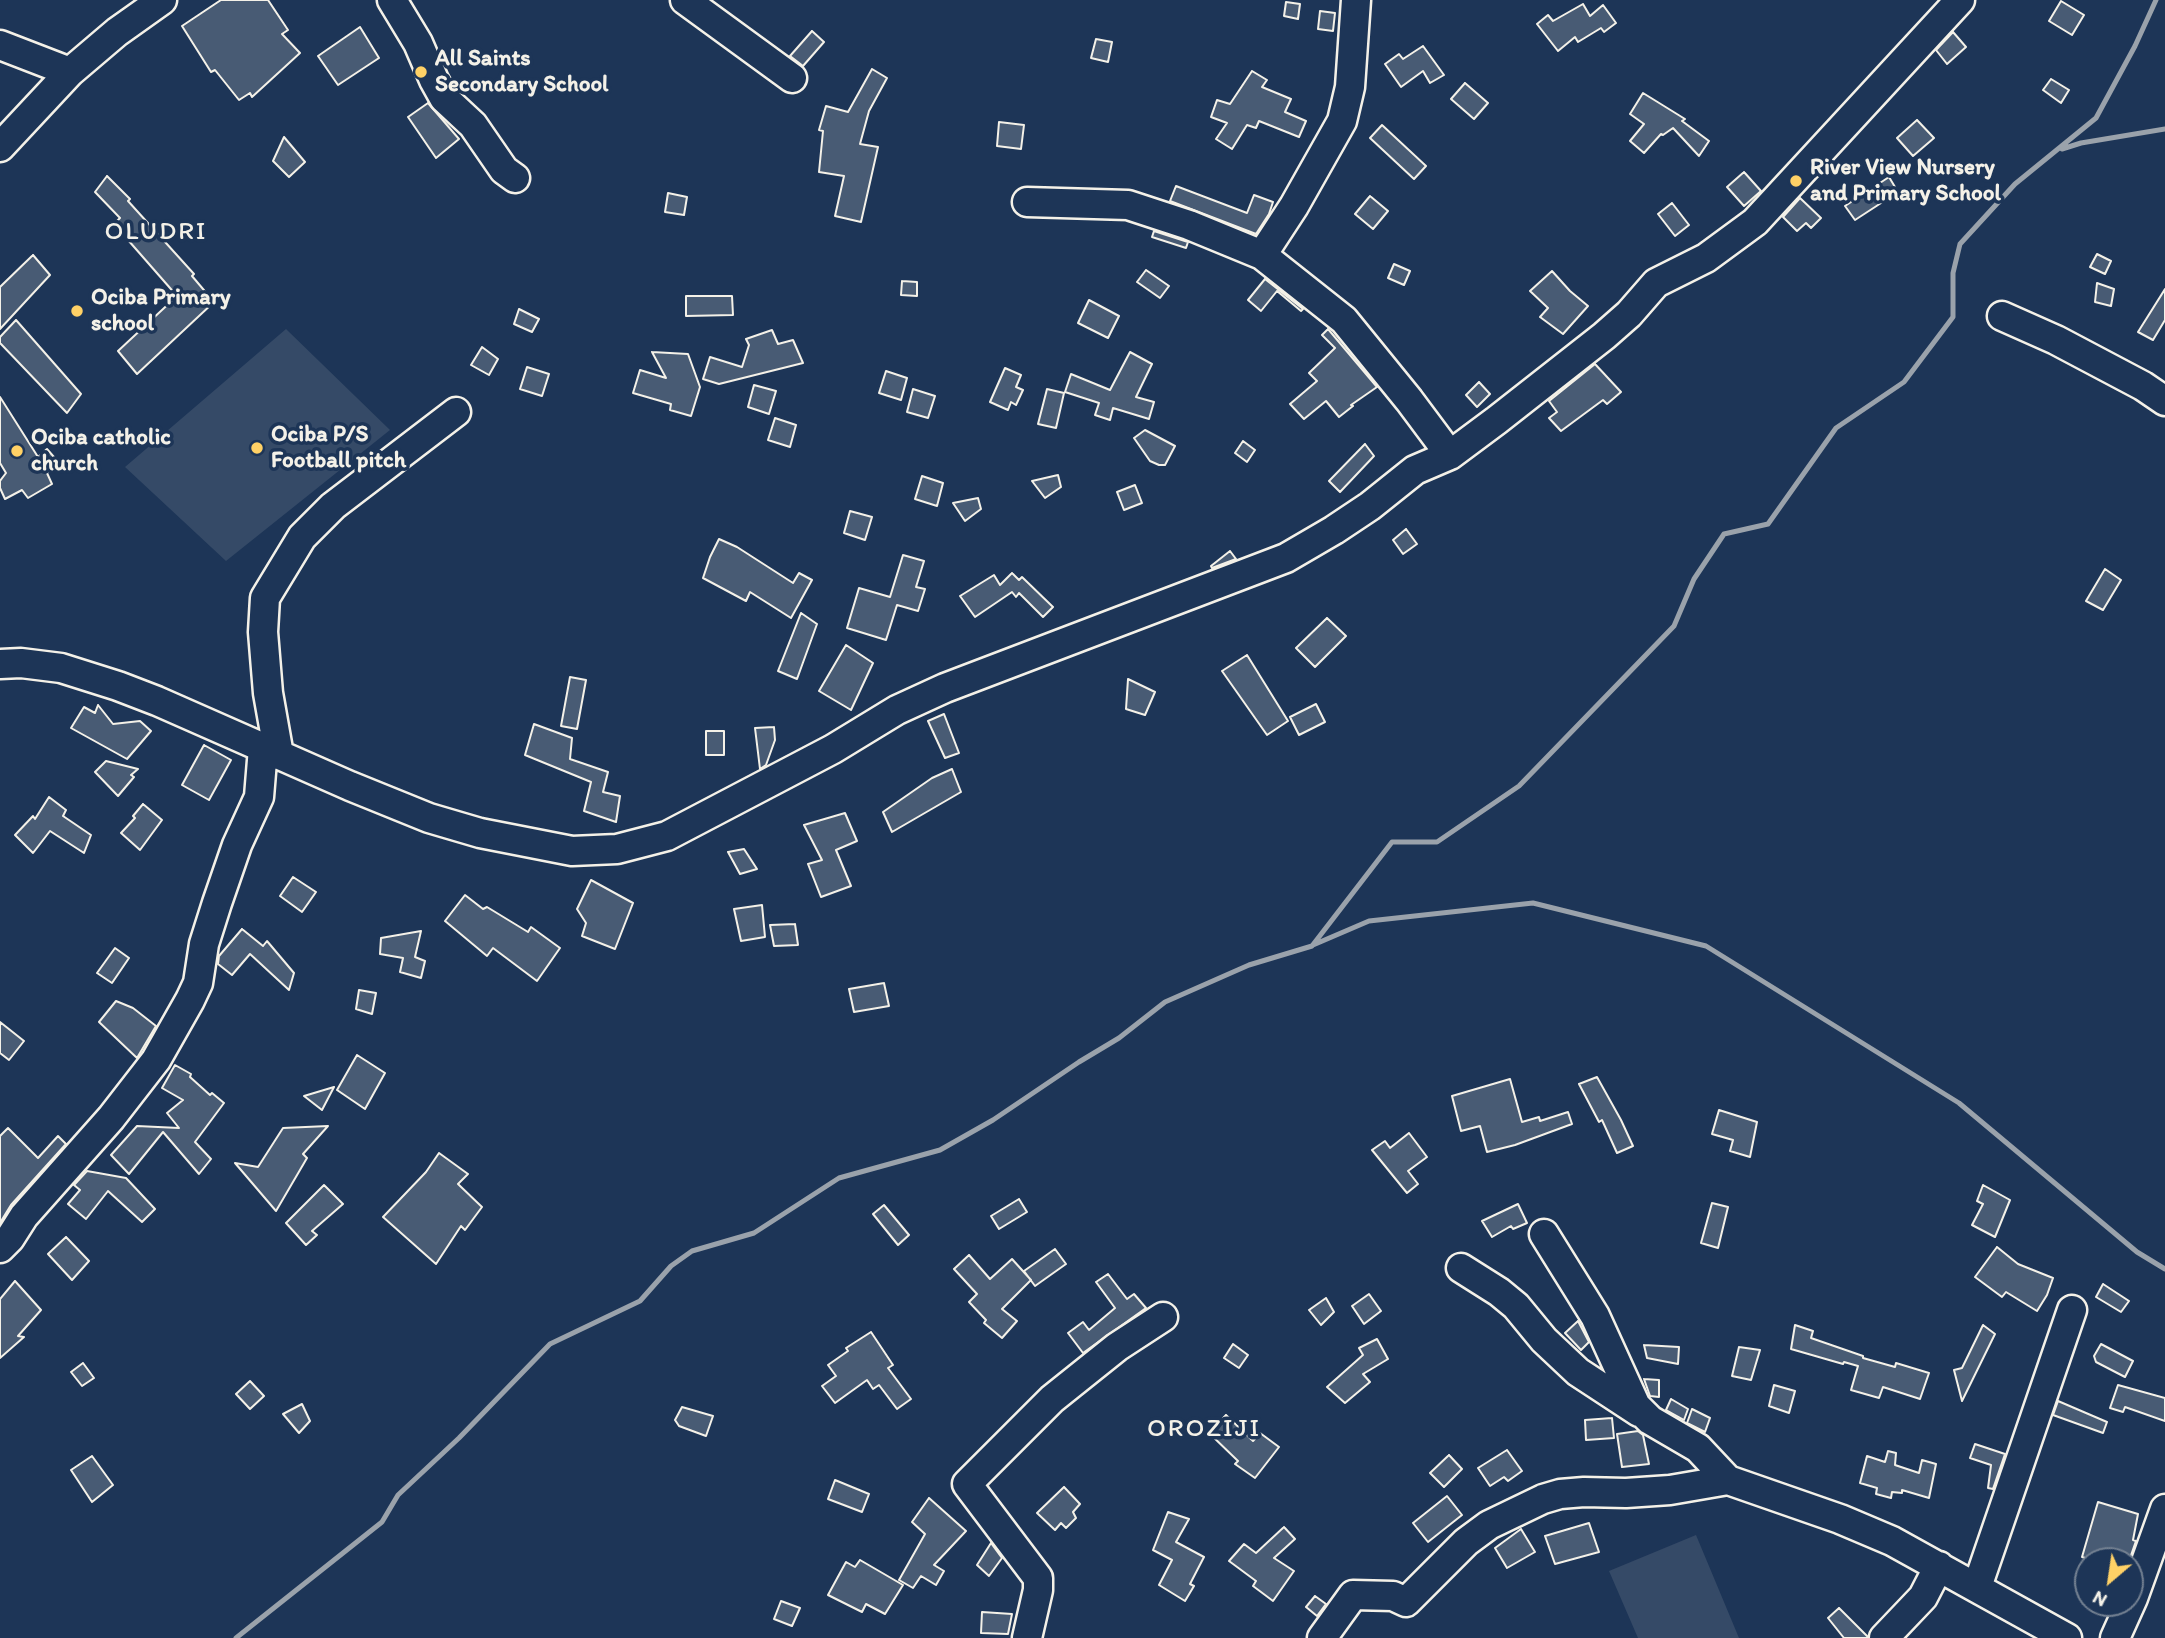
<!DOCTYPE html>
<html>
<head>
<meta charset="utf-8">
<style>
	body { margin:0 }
	#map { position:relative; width:2165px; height:1638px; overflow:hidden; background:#1d3557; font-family:Itim,sans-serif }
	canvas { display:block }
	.north { position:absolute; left:2074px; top:1547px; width:70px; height:70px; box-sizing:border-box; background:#1d3557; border:2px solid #738091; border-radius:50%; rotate:209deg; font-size:19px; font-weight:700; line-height:28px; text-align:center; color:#f4f1e8 }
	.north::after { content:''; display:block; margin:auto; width:24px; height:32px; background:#ffd166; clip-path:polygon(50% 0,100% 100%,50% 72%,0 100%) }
</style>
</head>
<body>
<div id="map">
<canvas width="2165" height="1638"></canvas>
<div class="north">N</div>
</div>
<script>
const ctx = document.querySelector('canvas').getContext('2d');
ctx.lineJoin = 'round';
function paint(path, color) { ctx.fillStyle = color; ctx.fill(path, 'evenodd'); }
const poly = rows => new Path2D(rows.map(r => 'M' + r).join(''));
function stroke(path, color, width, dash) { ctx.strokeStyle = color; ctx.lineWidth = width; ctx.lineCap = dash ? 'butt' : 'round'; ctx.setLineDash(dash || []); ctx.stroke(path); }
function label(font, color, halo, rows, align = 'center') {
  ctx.font = font + ' Itim,sans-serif'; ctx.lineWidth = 7; ctx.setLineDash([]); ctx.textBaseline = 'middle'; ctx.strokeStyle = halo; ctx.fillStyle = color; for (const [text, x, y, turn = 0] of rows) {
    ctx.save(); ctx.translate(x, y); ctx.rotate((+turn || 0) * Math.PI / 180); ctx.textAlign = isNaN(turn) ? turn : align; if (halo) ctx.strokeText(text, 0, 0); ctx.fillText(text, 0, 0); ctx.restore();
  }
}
paint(poly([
	[286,329,390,430,226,561,125,467],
	[1696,1535,1739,1638,1638,1638,1609,1571]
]), '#354a67');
stroke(poly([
	[2062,149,2081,143,2165,129],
	[1313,945,1369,921,1533,903,1706,946,1959,1103,2137,1252,2165,1269],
	[236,1638,382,1522,398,1495,459,1438,550,1344,640,1301,671,1266,692,1251,754,1233,839,1178,940,1150,993,1120,1079,1062,1119,1038,1165,1002,1249,965,1312,946,1392,842,1437,842,1519,786,1674,626,1694,579,1724,534,1768,524,1836,428,1904,382,1953,317,1953,273,1960,244,2015,184,2096,118,2135,46,2156,0]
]), '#9aa2ab', 5);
const building = poly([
	[221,0,268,0,288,30,282,34,300,53,252,97,250,93,239,100,215,70,211,72,182,26,221,0],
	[2061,1,2084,15,2072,35,2049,21,2061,1],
	[1286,2,1300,4,1298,19,1284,16,1286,2],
	[1583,4,1590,16,1603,5,1616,23,1604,32,1601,28,1578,42,1575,37,1558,51,1537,24,1548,15,1553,21,1583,4],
	[1320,11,1335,13,1333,31,1318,29,1320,11],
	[360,27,379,58,338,85,318,56,360,27],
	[812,31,824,42,803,66,790,56,812,31],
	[1953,32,1966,47,1947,64,1936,50,1953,32],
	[1096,39,1112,42,1108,62,1091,58,1096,39],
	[1423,46,1444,75,1430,83,1423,71,1401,87,1385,64,1399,54,1403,59,1423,46],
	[872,69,887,78,869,111,860,144,878,147,861,222,835,216,844,176,819,172,823,131,819,130,826,106,848,112,872,69],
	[1252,71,1267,80,1262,87,1291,99,1285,112,1306,121,1299,137,1259,121,1256,128,1247,125,1232,149,1216,139,1227,123,1211,117,1217,100,1230,104,1252,71],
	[2051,79,2069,90,2061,103,2043,90,2051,79],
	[1465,83,1488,103,1474,119,1451,99,1465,83],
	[1643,93,1685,119,1682,121,1709,141,1699,156,1673,128,1663,135,1661,134,1644,153,1630,141,1644,124,1630,114,1643,93],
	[428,103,459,139,436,158,408,117,428,103],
	[1917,120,1934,138,1913,156,1897,138,1917,120],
	[999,122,1024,125,1021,149,997,146,999,122],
	[1382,125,1426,166,1414,179,1370,138,1382,125],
	[284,137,305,162,289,177,273,161,284,137],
	[1744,172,1761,191,1744,206,1727,187,1744,172],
	[107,176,130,199,128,201,194,274,192,276,214,302,137,374,118,351,177,296,114,224,120,218,95,192,107,176],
	[1889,177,1898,192,1855,220,1845,206,1889,177],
	[1176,186,1247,213,1254,195,1273,202,1269,214,1256,234,1170,201,1176,186],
	[668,193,687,197,684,215,665,212,668,193],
	[1370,196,1388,211,1373,229,1355,214,1370,196],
	[1800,198,1821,218,1811,228,1806,223,1797,231,1783,217,1800,198],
	[1672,203,1689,225,1675,236,1658,214,1672,203],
	[1154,231,1188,242,1186,248,1152,237,1154,231],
	[2097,254,2111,261,2105,274,2090,267,2097,254],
	[33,255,50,275,0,329,0,287,33,255],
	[1394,264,1410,271,1404,285,1388,278,1394,264],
	[1146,270,1169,286,1160,298,1137,282,1146,270],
	[1552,271,1570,291,1588,306,1563,334,1540,317,1548,308,1530,291,1552,271],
	[1265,279,1303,309,1301,311,1277,291,1261,311,1248,300,1265,279],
	[902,281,917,282,917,296,901,295,902,281],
	[2097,283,2114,289,2111,306,2095,302,2097,283],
	[2165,289,2165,320,2153,340,2138,332,2165,289],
	[686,296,732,296,733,315,686,316,686,296],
	[1089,300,1119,316,1108,338,1078,323,1089,300],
	[519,309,539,319,532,332,514,324,519,309],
	[16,320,81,394,67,413,0,343,0,337,16,320],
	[1328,329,1377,387,1351,405,1353,406,1339,417,1326,401,1304,419,1290,404,1317,381,1309,373,1335,348,1322,335,1328,329],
	[772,330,778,344,793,340,803,363,719,384,703,379,710,357,742,367,749,345,746,339,772,330],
	[482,347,498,359,489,375,471,365,482,347],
	[652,352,688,354,700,387,691,416,670,410,671,404,633,393,640,370,666,378,652,352],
	[1130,352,1152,364,1136,397,1154,402,1149,419,1113,408,1110,420,1095,415,1099,403,1065,392,1071,374,1110,390,1130,352],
	[1595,364,1621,392,1607,404,1603,400,1561,431,1549,418,1557,412,1549,401,1595,364],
	[527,367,549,374,542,396,520,389,527,367],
	[1005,368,1021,375,1016,387,1023,390,1016,405,1011,402,1008,410,990,402,1005,368],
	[886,371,907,378,901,400,879,393,886,371],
	[1479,382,1490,394,1477,407,1466,395,1479,382],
	[754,385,776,391,769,414,748,407,754,385],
	[913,389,935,396,928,418,907,412,913,389],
	[1047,389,1064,393,1056,428,1038,424,1047,389],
	[0,397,38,457,47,449,60,464,47,473,52,484,28,498,22,490,5,499,0,488,0,481,6,473,0,463,0,397],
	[775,418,796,425,790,447,768,440,775,418],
	[1145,430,1175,446,1165,465,1159,465,1150,461,1134,438,1145,430],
	[1243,441,1255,450,1247,462,1235,453,1243,441],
	[1365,444,1374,456,1340,492,1329,481,1365,444],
	[1058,475,1061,487,1045,498,1032,481,1058,475],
	[922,476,943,483,937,506,915,499,922,476],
	[1135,485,1142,503,1124,510,1117,492,1135,485],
	[978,498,981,509,965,521,953,503,978,498],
	[850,511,872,517,865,540,844,533,850,511],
	[1406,529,1417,544,1403,554,1393,540,1406,529],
	[719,539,737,547,793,583,799,573,812,580,791,618,750,592,746,601,703,578,710,557,719,539],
	[1230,551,1236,559,1212,568,1211,566,1230,551],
	[903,555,924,561,916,587,925,589,918,611,897,605,886,640,847,628,859,588,890,597,903,555],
	[2105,569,2121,580,2103,610,2086,601,2105,569],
	[1012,573,1019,580,1022,577,1053,607,1043,617,1019,593,1016,597,1012,592,975,617,960,596,994,575,1000,585,1012,573],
	[801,613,817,624,797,679,778,671,801,613],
	[1327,618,1346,636,1315,667,1296,648,1327,618],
	[846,645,873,663,851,710,819,691,846,645],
	[1247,655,1288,721,1267,735,1222,671,1247,655],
	[570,677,586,680,577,729,561,726,570,677],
	[1128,679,1155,692,1145,715,1126,709,1128,679],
	[1316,704,1325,722,1299,735,1290,717,1316,704],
	[98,705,113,724,140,721,151,731,127,759,71,728,84,707,95,713,98,705],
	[944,714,959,753,945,758,928,721,944,714],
	[534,724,572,738,570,759,608,772,603,792,620,796,616,822,584,811,591,782,525,755,534,724],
	[774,727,775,740,766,765,760,769,755,728,774,727],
	[706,731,724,731,724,755,706,755,706,731],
	[204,745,231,760,209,800,182,785,204,745],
	[106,761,138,769,131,775,134,777,118,796,95,772,106,761],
	[952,769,961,792,892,832,883,812,932,778,952,769],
	[49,797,66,810,63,816,91,835,84,853,50,831,33,853,15,835,33,816,35,819,49,797],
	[143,804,162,820,140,850,121,833,135,818,133,816,143,804],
	[845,813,857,841,836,850,851,886,821,897,808,864,822,860,804,825,845,813],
	[744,849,757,869,740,874,728,852,744,849],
	[293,877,316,892,302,912,280,896,293,877],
	[591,880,633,903,615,949,582,936,586,923,577,909,591,880],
	[465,895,483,909,487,907,528,932,531,927,560,948,537,981,493,948,487,956,445,921,465,895],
	[762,905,765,937,741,941,734,909,762,905],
	[795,924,798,945,774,946,770,925,795,924],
	[242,929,263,946,267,941,294,973,289,990,250,954,232,975,218,964,219,956,242,929],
	[421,931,415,957,425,961,421,978,400,972,403,958,380,954,381,938,421,931],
	[115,948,129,958,112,983,97,973,115,948],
	[884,983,889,1006,854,1012,849,989,884,983],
	[359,990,376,993,372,1014,356,1009,359,990],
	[116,1001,133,1008,156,1026,137,1058,99,1022,116,1001],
	[0,1022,24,1041,9,1060,0,1053,0,1022],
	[357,1055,385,1073,365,1109,337,1090,357,1055],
	[175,1065,191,1074,190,1077,210,1095,212,1093,224,1103,195,1142,211,1159,199,1174,163,1132,129,1174,111,1155,137,1126,179,1128,167,1113,183,1100,162,1088,175,1065],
	[1597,1077,1621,1120,1633,1146,1617,1153,1602,1120,1599,1122,1579,1084,1597,1077],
	[1510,1079,1522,1122,1539,1117,1540,1121,1568,1112,1572,1124,1515,1145,1487,1152,1480,1126,1461,1131,1452,1096,1510,1079],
	[334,1087,322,1110,304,1096,334,1087],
	[1719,1110,1757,1122,1750,1157,1730,1151,1733,1140,1712,1134,1719,1110],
	[328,1126,303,1154,307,1158,276,1211,235,1163,258,1167,283,1128,328,1126],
	[8,1128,38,1158,58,1136,66,1144,11,1205,0,1223,0,1136,8,1128],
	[1409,1133,1427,1157,1408,1171,1418,1184,1407,1193,1372,1150,1385,1141,1390,1148,1409,1133],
	[439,1153,468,1174,458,1184,482,1207,465,1230,461,1226,436,1264,383,1217,426,1172,439,1153],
	[87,1171,126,1178,155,1209,142,1222,108,1191,86,1219,68,1204,80,1190,74,1185,87,1171],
	[324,1185,343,1204,312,1231,317,1235,306,1245,286,1223,324,1185],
	[1983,1185,2010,1200,1995,1237,1972,1225,1983,1204,1977,1201,1983,1185],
	[1019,1199,1027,1212,999,1229,991,1216,1019,1199],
	[1712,1203,1728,1207,1718,1248,1701,1243,1712,1203],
	[1518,1204,1527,1223,1513,1229,1511,1226,1492,1237,1482,1221,1518,1204],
	[884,1205,909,1235,898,1245,873,1214,884,1205],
	[66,1237,89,1261,72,1280,48,1254,66,1237],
	[1997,1247,2018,1264,2053,1278,2047,1295,2037,1311,2006,1292,2002,1297,1975,1277,1997,1247],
	[1055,1249,1066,1264,1035,1286,1024,1271,1055,1249],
	[969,1255,990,1279,1012,1259,1031,1280,1002,1309,1017,1321,1002,1338,984,1323,986,1320,969,1302,977,1294,954,1269,969,1255],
	[1108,1274,1127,1299,1134,1294,1146,1308,1083,1353,1068,1333,1083,1322,1089,1330,1115,1308,1096,1282,1108,1274],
	[15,1281,41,1310,18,1336,24,1337,0,1358,0,1299,15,1281],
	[2103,1284,2129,1301,2121,1312,2096,1297,2103,1284],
	[1369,1294,1381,1311,1364,1324,1352,1306,1369,1294],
	[1326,1298,1334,1312,1321,1325,1309,1310,1326,1298],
	[1578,1321,1589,1342,1581,1350,1565,1333,1578,1321],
	[1795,1325,1813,1331,1811,1338,1863,1356,1863,1358,1895,1367,1896,1363,1929,1373,1920,1399,1883,1387,1879,1398,1851,1390,1858,1366,1844,1362,1843,1364,1791,1349,1795,1325],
	[1983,1325,1995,1334,1962,1401,1954,1370,1962,1368,1983,1325],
	[871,1332,893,1365,888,1368,911,1399,897,1409,879,1385,873,1389,867,1380,835,1403,822,1386,836,1376,828,1365,848,1351,846,1348,871,1332],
	[1377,1339,1388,1359,1363,1374,1370,1382,1345,1403,1327,1387,1363,1355,1359,1348,1377,1339],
	[1233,1344,1248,1355,1239,1368,1224,1358,1233,1344],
	[2101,1344,2133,1361,2125,1377,2096,1362,2094,1356,2101,1344],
	[1644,1345,1679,1347,1678,1364,1647,1358,1644,1345],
	[1739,1347,1760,1350,1751,1380,1732,1376,1739,1347],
	[83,1363,94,1378,82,1386,71,1372,83,1363],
	[1644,1379,1659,1380,1659,1397,1650,1396,1644,1379],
	[250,1381,264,1396,250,1409,236,1394,250,1381],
	[1774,1385,1795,1391,1789,1413,1769,1406,1774,1385],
	[2118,1385,2165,1398,2165,1421,2125,1407,2123,1412,2110,1408,2118,1385],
	[1671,1399,1688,1409,1684,1420,1666,1410,1671,1399],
	[2058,1401,2107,1422,2103,1433,2053,1415,2058,1401],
	[302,1404,310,1421,299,1433,283,1414,302,1404],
	[682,1407,713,1416,706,1436,679,1426,675,1420,682,1407],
	[1692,1409,1710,1418,1705,1432,1687,1423,1692,1409],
	[1226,1415,1253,1441,1260,1433,1279,1447,1255,1478,1235,1464,1238,1461,1209,1433,1226,1415],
	[1612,1418,1614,1438,1586,1440,1585,1420,1612,1418],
	[1638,1431,1643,1435,1649,1464,1622,1467,1617,1434,1638,1431],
	[1975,1444,2005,1454,1993,1489,1988,1488,1991,1465,1970,1458,1975,1444],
	[1507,1450,1522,1471,1508,1481,1504,1477,1490,1486,1478,1468,1507,1450],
	[1888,1451,1896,1453,1895,1465,1919,1473,1922,1460,1936,1464,1929,1498,1902,1490,1902,1493,1892,1492,1891,1498,1876,1494,1877,1488,1860,1483,1867,1456,1885,1462,1888,1451],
	[1449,1455,1462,1469,1444,1487,1430,1473,1449,1455],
	[92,1456,113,1485,92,1502,71,1470,92,1456],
	[835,1480,869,1494,862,1512,828,1499,835,1480],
	[1064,1487,1080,1504,1073,1512,1076,1518,1066,1528,1061,1523,1055,1530,1037,1513,1064,1487],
	[1447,1496,1462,1515,1428,1542,1413,1523,1447,1496],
	[929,1498,966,1531,934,1565,944,1571,936,1585,921,1576,913,1588,899,1580,925,1534,912,1522,929,1498],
	[2098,1502,2138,1514,2133,1540,2136,1541,2129,1561,2095,1561,2082,1557,2098,1502],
	[1168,1512,1189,1519,1176,1542,1204,1557,1190,1584,1194,1586,1185,1601,1159,1585,1172,1560,1153,1550,1168,1512],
	[1589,1523,1599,1552,1555,1564,1545,1536,1589,1523],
	[1284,1527,1295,1539,1274,1558,1294,1571,1273,1601,1253,1586,1256,1581,1229,1561,1244,1544,1256,1553,1284,1527],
	[1521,1529,1535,1552,1507,1568,1495,1548,1521,1529],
	[991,1543,1002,1558,989,1576,977,1565,991,1543],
	[860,1560,903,1585,885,1614,866,1604,862,1612,828,1595,846,1562,855,1567,860,1560],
	[1315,1596,1326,1604,1317,1616,1306,1607,1315,1596],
	[781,1601,800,1608,792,1626,774,1619,781,1601],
	[1839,1608,1868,1637,1868,1638,1844,1638,1828,1618,1839,1608],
	[982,1612,1012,1614,1008,1634,981,1633,982,1612]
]);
paint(building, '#485b74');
stroke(building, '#f4f1e8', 2);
const minor = poly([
	[392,0,418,43,434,80,444,98,473,125,504,170,515,178],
	[685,0,792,78],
	[1356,0,1350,87,1342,121,1294,206,1262,255,1344,320,1409,400,1450,455],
	[0,45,70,72],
	[0,147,70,72,117,32,162,0],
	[1027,202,1128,205,1189,225,1262,255],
	[2002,316,2056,340,2143,386,2165,401],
	[0,664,21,663,61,668,118,686,157,701,350,786,429,818,480,833,572,851,617,849,667,836,833,749,897,710,945,688,1286,558,1334,530,1370,506,1415,470,1450,455,1497,420,1604,336,1629,314,1656,283,1706,258,1755,222,1960,0],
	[279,755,268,693,263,632,265,598,302,537,333,506,456,412],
	[1544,1234,1595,1316,1636,1406,1650,1420,1698,1448,1728,1480,1840,1519,1892,1541,2067,1638],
	[0,1248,10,1238,24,1216,111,1118,156,1060,190,1000,198,983,204,944,217,903,237,845,259,797,263,748],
	[1461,1268,1499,1292,1516,1306,1544,1340,1578,1372,1639,1412],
	[1977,1587,2072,1310],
	[1027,1638,1038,1590,1038,1578,967,1484,1052,1399,1117,1347,1163,1317],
	[1322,1638,1353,1595,1393,1596,1406,1602,1466,1542,1489,1525,1543,1499,1560,1494,1584,1492,1626,1493,1670,1490,1728,1480],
	[1884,1638,1923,1597,1939,1566],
	[2115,1638,2133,1598,2165,1509]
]);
stroke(minor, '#f4f1e8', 33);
stroke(minor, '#1d3557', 28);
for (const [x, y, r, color] of [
	[421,72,7,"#ffd166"],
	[1796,181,7,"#ffd166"],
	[77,311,7,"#ffd166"],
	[257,448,7,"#ffd166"],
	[17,451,7,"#ffd166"]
]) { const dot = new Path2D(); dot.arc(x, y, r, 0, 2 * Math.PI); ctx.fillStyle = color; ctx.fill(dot); stroke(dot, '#1d3557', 2.5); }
label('bold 23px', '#f4f1e8', '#1d3557', [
	["All Saints",435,59],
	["Secondary School",435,85],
	["River View Nursery",1810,168],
	["and Primary School",1810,194],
	["Ociba Primary",91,298],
	["school",91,324],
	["Ociba P/S",271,435],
	["Football pitch",271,461],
	["Ociba catholic",31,438],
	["church",31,464]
], 'left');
ctx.letterSpacing = '2px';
label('26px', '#f4f1e8', '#1d3557', [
	["OLUDRI",156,232],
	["OROZIJI",1204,1429]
]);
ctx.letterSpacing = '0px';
</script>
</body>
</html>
